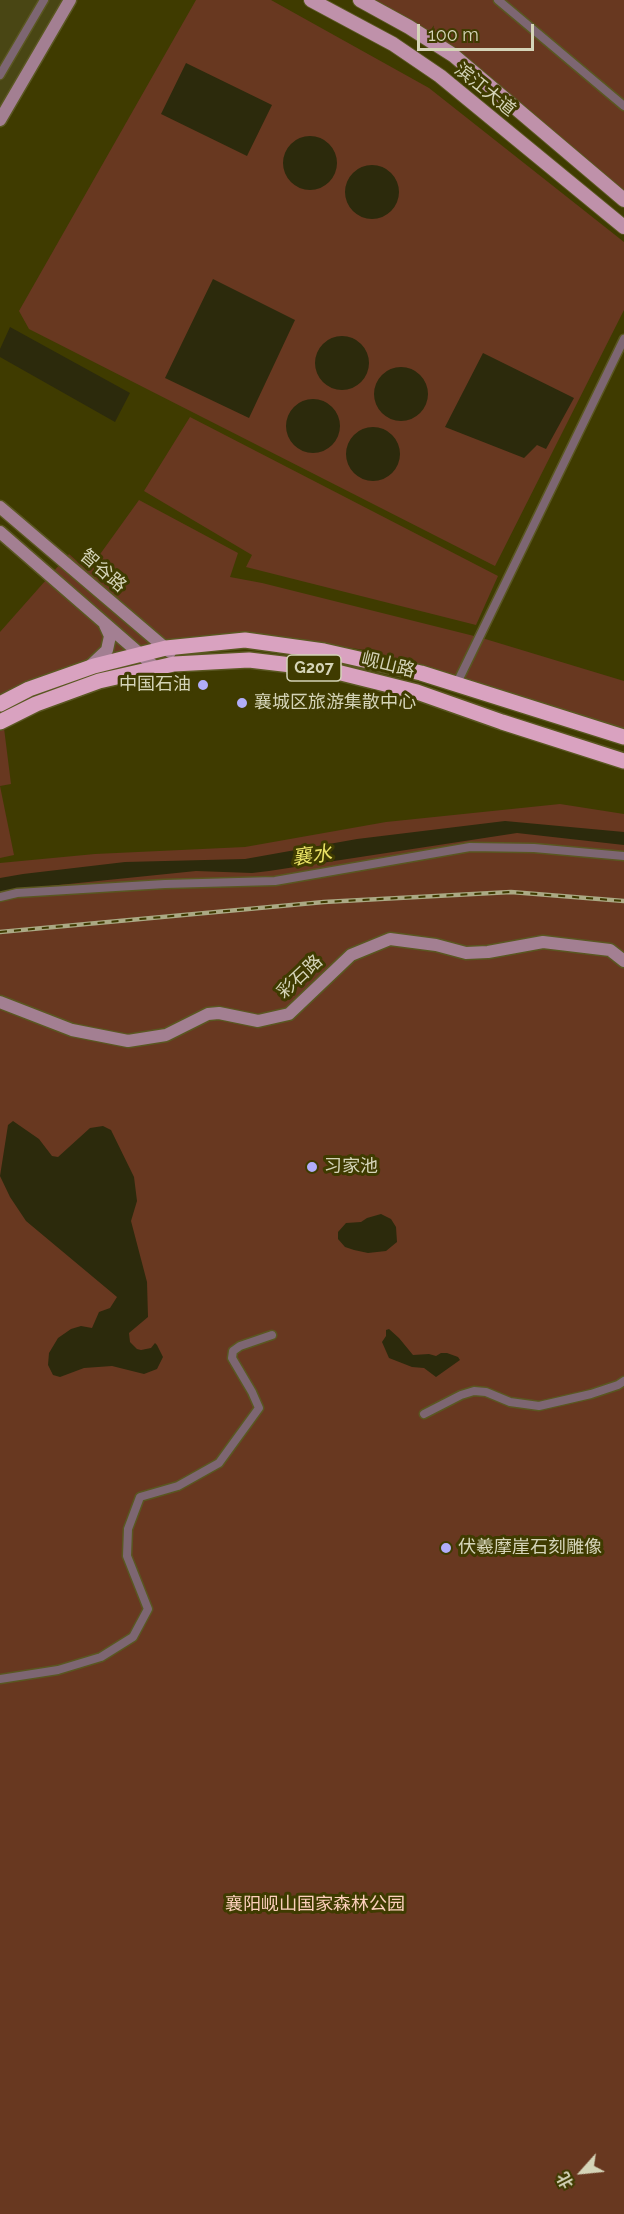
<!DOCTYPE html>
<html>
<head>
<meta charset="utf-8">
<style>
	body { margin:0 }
	#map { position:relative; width:624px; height:2214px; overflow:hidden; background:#3f3b00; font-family:Raleway,"Noto Sans SC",sans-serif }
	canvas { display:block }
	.north { position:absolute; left:552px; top:2142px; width:60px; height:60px; -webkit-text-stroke:4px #3f3b00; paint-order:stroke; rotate:243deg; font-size:16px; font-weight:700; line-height:24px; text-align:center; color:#d5d4b8 }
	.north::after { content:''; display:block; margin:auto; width:21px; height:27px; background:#d5d4b8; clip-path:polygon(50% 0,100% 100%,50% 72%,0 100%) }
	.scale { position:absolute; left:417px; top:24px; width:117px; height:27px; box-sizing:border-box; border:3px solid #d5d4b8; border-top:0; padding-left:8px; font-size:18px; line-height:21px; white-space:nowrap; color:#d5d4b8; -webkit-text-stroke:4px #3f3b00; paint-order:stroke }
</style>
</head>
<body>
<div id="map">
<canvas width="624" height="2214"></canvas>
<div class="north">北</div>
<div class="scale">100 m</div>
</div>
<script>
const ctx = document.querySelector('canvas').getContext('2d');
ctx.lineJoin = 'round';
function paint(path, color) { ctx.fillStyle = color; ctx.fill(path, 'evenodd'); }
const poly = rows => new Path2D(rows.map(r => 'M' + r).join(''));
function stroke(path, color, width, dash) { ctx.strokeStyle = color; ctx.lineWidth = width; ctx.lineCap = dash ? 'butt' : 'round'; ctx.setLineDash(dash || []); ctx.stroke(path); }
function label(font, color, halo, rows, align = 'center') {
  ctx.font = font + ' Raleway,"Noto Sans SC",sans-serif'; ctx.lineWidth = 6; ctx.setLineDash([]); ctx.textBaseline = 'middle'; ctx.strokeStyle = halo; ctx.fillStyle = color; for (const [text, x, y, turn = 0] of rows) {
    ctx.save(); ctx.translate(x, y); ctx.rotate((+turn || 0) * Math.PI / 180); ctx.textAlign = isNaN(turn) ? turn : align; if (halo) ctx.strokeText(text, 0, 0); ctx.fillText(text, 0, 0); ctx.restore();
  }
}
paint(poly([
	[0,0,64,0,0,109]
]), '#494614');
paint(poly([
	[196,0,271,0,429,88,624,242,624,310,495,566,29,329,19,311],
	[360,0,624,0,624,200,453,55],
	[190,417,498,576,476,625,246,567,252,555,144,491],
	[139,500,238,553,230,577,262,583,482,638,624,681,624,730,365,650,243,632,114,653,21,684,0,695,0,632,69,554,88,571],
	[4,728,11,784,0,786,0,730],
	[0,786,14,855,0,858],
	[560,804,624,814,624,2214,0,2214,0,863,95,854,245,847,386,822]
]), '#683820');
paint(poly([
	[186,63,272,105,247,156,161,114],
	'283 163a27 27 0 1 1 54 0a27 27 0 1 1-54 0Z',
	'345 192a27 27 0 1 1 54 0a27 27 0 1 1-54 0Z',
	[213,279,295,320,249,418,165,378],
	[10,327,130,393,115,422,0,357,0,349],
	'315 363a27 27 0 1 1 54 0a27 27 0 1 1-54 0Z',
	[483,353,574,398,546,449,537,445,524,458,445,427],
	'374 394a27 27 0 1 1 54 0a27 27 0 1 1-54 0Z',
	'286 426a27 27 0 1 1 54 0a27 27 0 1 1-54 0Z',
	'346 454a27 27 0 1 1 54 0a27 27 0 1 1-54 0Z',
	[505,821,624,832,624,845,517,833,269,871,252,873,196,871,39,887,0,894,0,878,23,874,125,862,245,859,357,839],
	[13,1121,39,1139,52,1156,58,1157,90,1128,103,1126,111,1130,134,1177,137,1201,131,1221,147,1282,148,1317,129,1333,130,1342,137,1349,141,1350,151,1348,155,1343,157,1345,163,1357,157,1369,144,1374,112,1366,84,1368,60,1377,53,1375,48,1365,49,1353,58,1338,71,1329,81,1326,92,1328,99,1312,110,1308,117,1297,26,1221,10,1197,0,1176,8,1125],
	[381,1214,391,1219,396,1227,397,1242,386,1251,368,1253,354,1250,345,1247,338,1239,338,1232,346,1223,361,1222,367,1218],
	[389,1329,399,1338,413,1355,429,1354,436,1356,441,1353,447,1353,458,1357,460,1360,436,1377,424,1368,412,1367,389,1358,382,1342,386,1336,386,1330]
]), '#2c2a0c');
const street = poly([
	[498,0,624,106],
	[0,75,44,0],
	[456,685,624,339],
	[0,897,17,893,165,884,275,881,470,847,534,848,624,856],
	[424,1414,461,1395,474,1391,486,1392,510,1402,539,1406,591,1394,618,1385,624,1381],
	[0,1679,58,1670,101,1657,133,1637,148,1609,127,1556,128,1529,140,1497,178,1486,219,1463,259,1408,252,1392,232,1358,233,1351,240,1346,272,1335]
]);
const secondary = poly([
	[0,120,70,0],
	[0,507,170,652],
	[0,532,155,667],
	[89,667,107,650,110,636,105,625],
	[0,1002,72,1030,128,1041,166,1035,208,1014,219,1013,258,1021,289,1014,351,955,390,939,436,945,466,953,488,952,543,942,610,950,624,961]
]);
const primary = poly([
	[311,0,393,44,440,76,624,227],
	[360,0,409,27,453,55,624,200]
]);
const highway = poly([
	[0,704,29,689,94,666,166,648,245,640,324,651,421,673,624,737],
	[0,722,36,704,99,681,174,664,249,660,325,669,417,692,502,722,624,761]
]);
stroke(street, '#5a5721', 11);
stroke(secondary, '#5a5721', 15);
stroke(primary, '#5a5721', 16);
stroke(highway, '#5a5721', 18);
stroke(street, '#7d6672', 8);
stroke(secondary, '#a37f92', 12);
stroke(primary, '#bf91aa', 14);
stroke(highway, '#d9a2c0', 15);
const rail = poly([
	[0,932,324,902,511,892,624,901]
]);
stroke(rail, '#aba984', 4.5);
stroke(rail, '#3f3b00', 2, [7]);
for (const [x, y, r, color] of [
	[203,685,6,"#b1adfa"],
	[242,703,6,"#b1adfa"],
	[312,1167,6,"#b1adfa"],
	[446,1548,6,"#b1adfa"]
]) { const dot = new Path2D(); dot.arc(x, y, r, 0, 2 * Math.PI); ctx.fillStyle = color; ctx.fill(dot); stroke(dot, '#3f3b00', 2); }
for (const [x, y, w] of [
	[314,668,54]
]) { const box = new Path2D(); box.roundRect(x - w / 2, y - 13, w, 26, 4.5); ctx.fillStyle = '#3f3b00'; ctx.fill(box); stroke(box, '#d5d4b8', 1.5); }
label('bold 16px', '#d5d4b8', null, [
	["G207",314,668]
]);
label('18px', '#d5d4b8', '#3f3b00', [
	["滨江大道",485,90,39],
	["智谷路",103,571,41],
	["岘山路",388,665,14],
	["彩石路",300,977,-43]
]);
label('18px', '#d5d4b8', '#3f3b00', [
	["中国石油",191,685,"right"],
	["襄城区旅游集散中心",254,703],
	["习家池",324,1167],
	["伏羲摩崖石刻雕像",458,1548]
], 'left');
label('18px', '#fccfbb', '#3f3b00', [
	["襄阳岘山国家森林公园",315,1905]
]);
label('italic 20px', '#e9e164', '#3f3b00', [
	["襄水",312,856,-8]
]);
</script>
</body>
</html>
